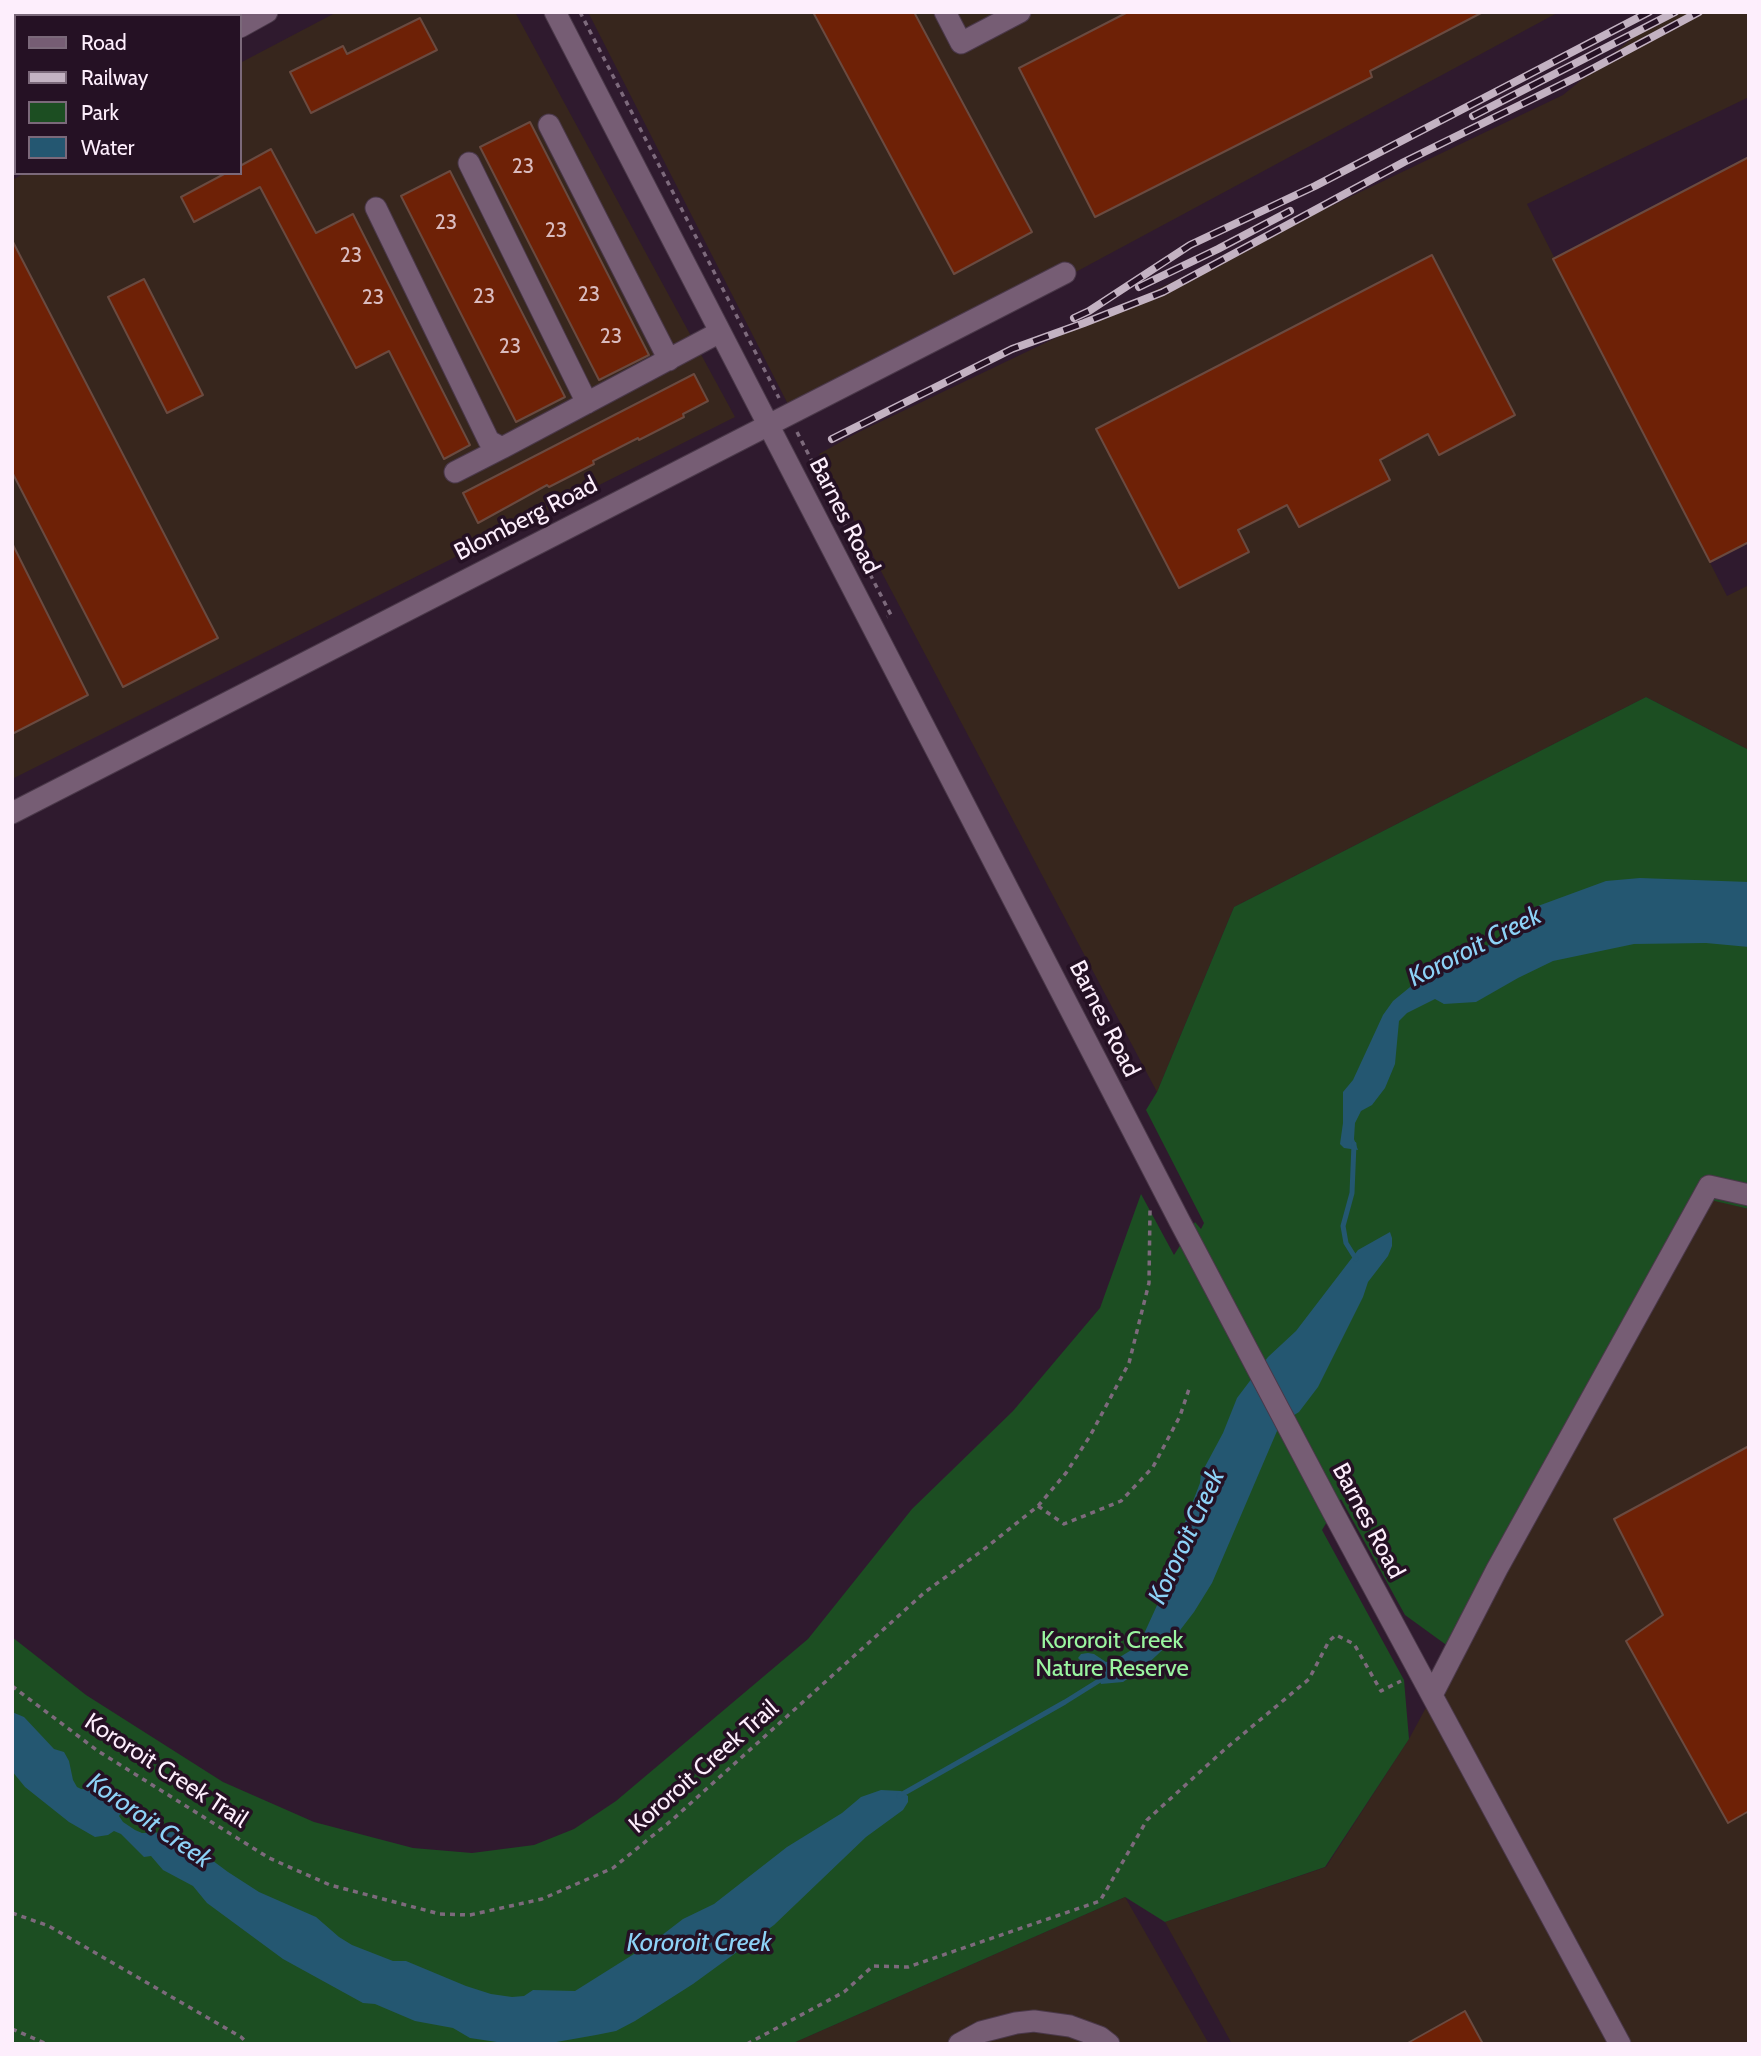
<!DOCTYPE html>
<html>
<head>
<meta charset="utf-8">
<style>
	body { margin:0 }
	#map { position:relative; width:1761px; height:2056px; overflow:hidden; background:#2f1a2e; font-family:Cabin,sans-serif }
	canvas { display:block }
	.frame { position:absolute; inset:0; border:14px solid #fdeefc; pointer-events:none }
	.legend { position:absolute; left:14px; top:14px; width:228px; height:161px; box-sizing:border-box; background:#251124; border:2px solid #7b697a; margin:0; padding:9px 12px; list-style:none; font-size:21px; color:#fdeefc }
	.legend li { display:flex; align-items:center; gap:14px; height:35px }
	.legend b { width:35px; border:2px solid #7b697a }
</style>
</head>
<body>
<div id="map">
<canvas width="1761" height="2056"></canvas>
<div class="frame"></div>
<ul class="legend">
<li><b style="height:9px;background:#765d74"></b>Road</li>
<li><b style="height:9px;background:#c3b2c2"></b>Railway</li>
<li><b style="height:19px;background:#1c4e22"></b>Park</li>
<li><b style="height:19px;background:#245771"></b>Water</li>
</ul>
</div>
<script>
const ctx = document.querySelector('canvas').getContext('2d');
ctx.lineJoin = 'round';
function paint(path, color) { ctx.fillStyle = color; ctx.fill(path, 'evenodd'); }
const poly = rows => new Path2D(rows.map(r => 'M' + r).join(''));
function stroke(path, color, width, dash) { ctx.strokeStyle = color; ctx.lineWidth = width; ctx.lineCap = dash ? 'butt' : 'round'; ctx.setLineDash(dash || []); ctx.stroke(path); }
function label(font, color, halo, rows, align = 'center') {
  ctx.font = font + ' Cabin,sans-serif'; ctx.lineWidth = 7; ctx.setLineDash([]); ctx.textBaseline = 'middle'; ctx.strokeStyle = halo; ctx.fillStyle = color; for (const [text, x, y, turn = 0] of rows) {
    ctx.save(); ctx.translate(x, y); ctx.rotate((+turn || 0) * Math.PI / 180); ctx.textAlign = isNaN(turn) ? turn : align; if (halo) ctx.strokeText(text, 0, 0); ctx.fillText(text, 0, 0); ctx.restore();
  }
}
paint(poly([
	[337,12,515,12,735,417,12,779,12,180,25,173,240,173,240,63],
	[588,12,1559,12,797,422],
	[1664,12,1749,12,1749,97,1527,204,1727,596,1749,585,1749,750,1646,697,1234,907,1157,1092,819,454,857,433,1563,95],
	[1702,1197,1749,1209,1749,2044,1232,2044,1165,1922,1326,1867,1409,1739],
	[1125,1897,1209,2044,791,2044]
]), '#37261d');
paint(poly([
	[1646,697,1749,750,1749,1209,1702,1198,1456,1652,1405,1615,1341,1499,1322,1530,1404,1680,1409,1739,1325,1867,1165,1922,1125,1897,791,2044,12,2044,12,1637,86,1695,223,1782,314,1822,413,1848,472,1853,534,1845,574,1829,616,1801,808,1639,912,1509,1013,1411,1100,1308,1141,1194,1174,1255,1195,1222,1201,1229,1204,1223,1146,1110,1157,1092,1234,907]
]), '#1c4e22');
paint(poly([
	[1640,878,1749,882,1749,947,1706,943,1634,944,1553,961,1518,978,1476,1002,1444,1004,1435,999,1407,1013,1399,1021,1395,1064,1385,1088,1372,1105,1361,1111,1355,1123,1354,1139,1358,1150,1344,1148,1340,1144,1343,1123,1343,1092,1353,1080,1383,1015,1393,1001,1415,983,1440,972,1464,955,1473,956,1483,952,1490,943,1521,925,1527,910,1606,881],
	[1390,1232,1392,1238,1392,1246,1388,1256,1368,1282,1363,1297,1318,1387,1299,1412,1280,1424,1212,1583,1194,1612,1171,1642,1142,1669,1123,1682,1101,1684,1096,1671,1089,1664,1081,1661,1078,1658,1081,1654,1088,1653,1094,1654,1106,1662,1115,1660,1133,1649,1143,1636,1164,1590,1170,1561,1200,1483,1201,1474,1223,1433,1237,1398,1268,1357,1296,1331,1358,1250],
	[12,1712,24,1717,54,1749,64,1752,69,1761,73,1780,77,1787,81,1789,105,1790,115,1801,124,1805,123,1810,119,1816,123,1822,135,1830,142,1833,174,1832,228,1872,259,1892,316,1917,339,1937,352,1945,393,1961,406,1961,466,1986,491,1994,512,1997,524,1996,533,1990,575,1991,653,1942,683,1919,714,1904,787,1847,842,1813,861,1797,881,1790,901,1791,908,1796,908,1802,903,1810,866,1837,774,1925,693,1984,635,2021,616,2031,596,2035,545,2044,510,2044,470,2038,453,2028,415,2021,375,2004,363,2003,283,1959,207,1903,193,1886,163,1870,151,1856,144,1857,121,1834,114,1831,108,1835,95,1837,69,1822,25,1787,12,1771]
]), '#245771');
stroke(poly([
	[1354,1144,1352,1193,1343,1226,1346,1243,1356,1259],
	[899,1796,1065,1702,1105,1677]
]), '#245771', 5);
const building = poly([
	[813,12,914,12,1032,232,954,274,813,12],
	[1128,12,1483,12,1370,71,1372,77,1095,217,1019,68,1128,12],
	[420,18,437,50,311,113,290,72,343,46,347,54,420,18],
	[530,122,649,355,599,380,480,147,530,122],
	[271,149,316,233,353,214,470,445,444,459,389,351,356,368,260,187,194,222,181,197,226,173,240,173,240,166,271,149],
	[1749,157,1749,542,1710,562,1553,259,1749,157],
	[450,171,565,397,516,422,401,196,450,171],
	[12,240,218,638,123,687,12,472,12,240],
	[1432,255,1515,415,1439,455,1428,434,1380,460,1390,480,1299,527,1287,505,1238,530,1249,552,1179,588,1096,429,1432,255],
	[144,279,203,395,167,413,108,297,144,279],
	[694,374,708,401,683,414,684,417,639,440,638,438,593,461,594,464,549,487,547,485,478,523,463,493,694,374],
	[12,543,88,695,12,734,12,543],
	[1749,1446,1749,1811,1728,1823,1626,1641,1663,1615,1614,1519,1749,1446],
	[1465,2011,1483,2044,1406,2044,1465,2011]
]);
paint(building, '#6e2106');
stroke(building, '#6a4a40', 2);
const minor = poly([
	[555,12,1179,1220,1333,1512,1620,2044],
	[945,12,961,43,1020,12],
	[240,27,267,12],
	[549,125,669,360],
	[12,145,16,143],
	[469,163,587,403],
	[376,208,489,441,502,448,720,332],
	[455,472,502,448],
	[12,813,1065,273],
	[1432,1695,1497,1569,1709,1186,1749,1195],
	[959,2044,981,2032,1016,2023,1034,2021,1070,2026,1100,2037,1109,2044]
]);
stroke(minor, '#4a3849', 23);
stroke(poly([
	[580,12,779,398],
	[797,432,891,615,887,617],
	[1038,1506,1064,1524,1121,1501,1153,1467,1180,1416,1189,1389],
	[12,1686,98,1751,269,1858,330,1885,440,1914,470,1915,542,1899,613,1868,672,1820,925,1592,983,1550,1038,1506,1066,1473,1090,1436,1129,1363,1149,1283,1150,1210,1153,1208],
	[12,1913,49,1926,241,2037,248,2044],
	[12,2029,47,2044],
	[747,2044,844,1992,873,1966,908,1967,1100,1901,1147,1820,1224,1750,1309,1679,1329,1641,1336,1635,1354,1644,1381,1691,1401,1681]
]), '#7d6a7c', 3.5, [5, 5]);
stroke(minor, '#765d74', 21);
const rail = poly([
	[1473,116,1675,12],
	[1139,287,1218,249,1290,211],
	[1074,318,1089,311,1190,245,1315,186,1649,12],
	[832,439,1012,349,1084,323,1163,292,1404,162,1581,75,1699,12]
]);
stroke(rail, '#c3b2c2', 8);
stroke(rail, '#251124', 5, [16]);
label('21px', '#d9bbbe', null, [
	["23",523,167],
	["23",446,223],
	["23",556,231],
	["23",351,256],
	["23",589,295],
	["23",484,297],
	["23",373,298],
	["23",611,337],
	["23",510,347]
]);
label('24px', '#fdeefc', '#251124', [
	["Barnes Road",844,516,63],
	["Blomberg Road",526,519,-27],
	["Barnes Road",1104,1019,63],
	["Barnes Road",1368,1521,62],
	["Kororoit Creek Trail",704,1767,-41],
	["Kororoit Creek Trail",166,1771,33]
]);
label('24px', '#9af5a0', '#251124', [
	["Kororoit Creek",1112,1641],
	["Nature Reserve",1112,1669]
]);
label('italic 26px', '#8dd2f7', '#251124', [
	["Kororoit Creek",1475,947,-27],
	["Kororoit Creek",1187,1537,-65],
	["Kororoit Creek",149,1821,35],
	["Kororoit Creek",699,1943]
]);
</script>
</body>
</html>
